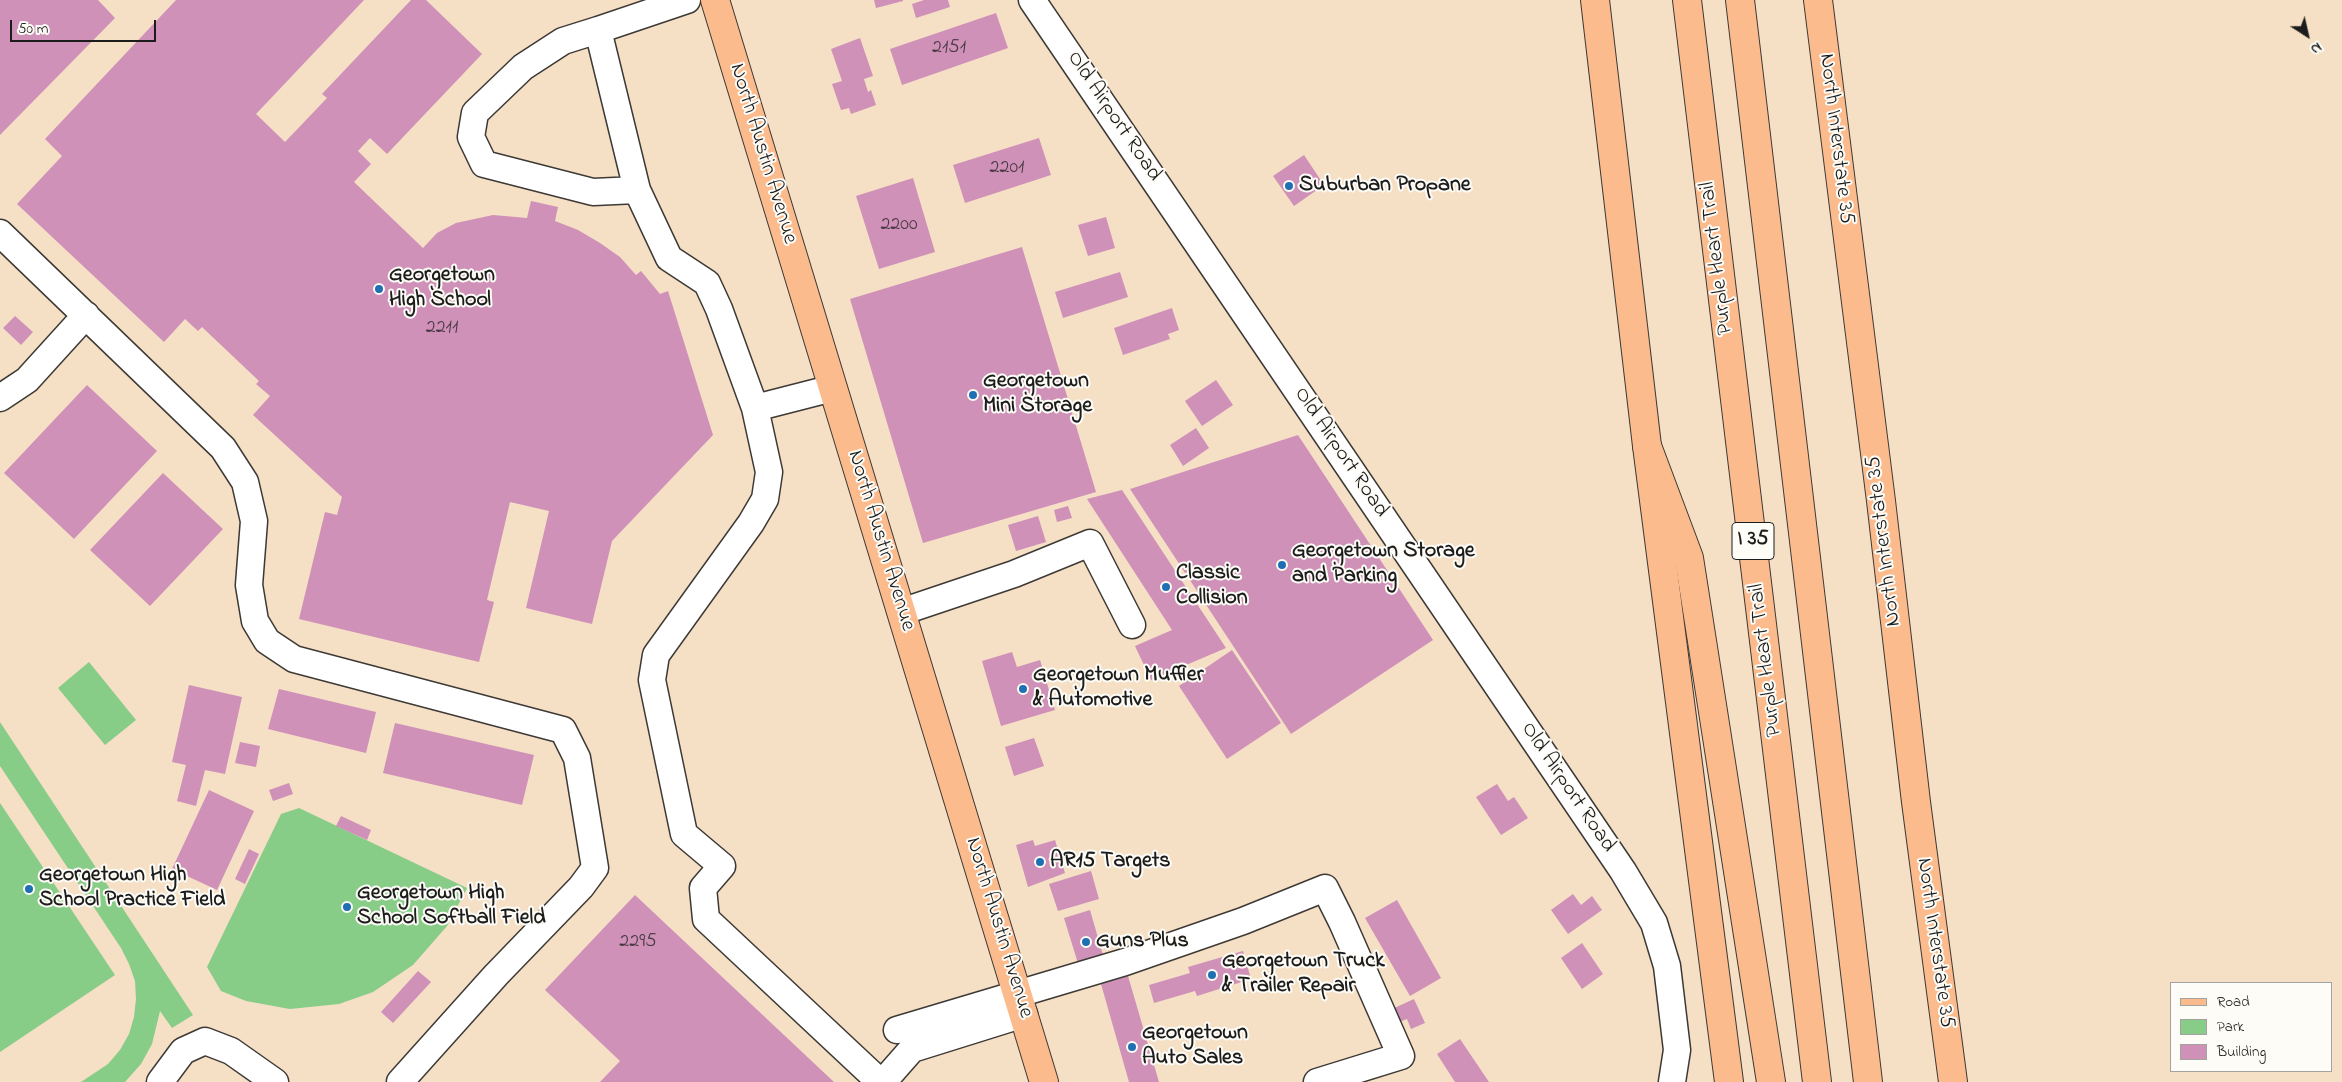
<!DOCTYPE html>
<html>
<head>
<meta charset="utf-8">
<style>
	body { margin:0 }
	#map { position:relative; width:2342px; height:1082px; overflow:hidden; background:#f5dfc5; font-family:"Indie Flower",sans-serif }
	canvas { display:block }
	.legend { position:absolute; left:2170px; top:982px; width:162px; height:90px; box-sizing:border-box; background:#fdfcf7; border:1px solid #a3a29f; margin:0; padding:6px 9px; list-style:none; font-size:15px; color:#1c1c1c }
	.legend li { display:flex; align-items:center; gap:10px; height:25px }
	.legend b { width:25px; border:1px solid #a3a29f }
	.north { position:absolute; left:2282px; top:10px; width:50px; height:50px; -webkit-text-stroke:4px #fdfcf7; paint-order:stroke; rotate:145deg; font-size:14px; font-weight:700; line-height:20px; text-align:center; color:#1c1c1c }
	.north::after { content:''; display:block; margin:auto; width:18px; height:22px; background:#1c1c1c; clip-path:polygon(50% 0,100% 100%,50% 72%,0 100%) }
	.scale { position:absolute; left:10px; top:20px; width:146px; height:22px; box-sizing:border-box; border:2px solid #1c1c1c; border-top:0; padding-left:6px; font-size:15px; line-height:18px; white-space:nowrap; color:#1c1c1c; -webkit-text-stroke:4px #fdfcf7; paint-order:stroke }
</style>
</head>
<body>
<div id="map">
<canvas width="2342" height="1082"></canvas>
<ul class="legend">
<li><b style="height:6px;background:#fbbb8d"></b>Road</li>
<li><b style="height:14px;background:#87cc87"></b>Park</li>
<li><b style="height:14px;background:#cf91b8"></b>Building</li>
</ul>
<div class="north">N</div>
<div class="scale">50 m</div>
</div>
<script>
const ctx = document.querySelector('canvas').getContext('2d');
ctx.lineJoin = 'round';
function paint(path, color) { ctx.fillStyle = color; ctx.fill(path, 'evenodd'); }
const poly = rows => new Path2D(rows.map(r => 'M' + r).join(''));
function stroke(path, color, width, dash) { ctx.strokeStyle = color; ctx.lineWidth = width; ctx.lineCap = dash ? 'butt' : 'round'; ctx.setLineDash(dash || []); ctx.stroke(path); }
function label(font, color, halo, rows, align = 'center') {
  ctx.font = font + ' "Indie Flower",sans-serif'; ctx.lineWidth = 4; ctx.setLineDash([]); ctx.textBaseline = 'middle'; ctx.strokeStyle = halo; ctx.fillStyle = color; for (const [text, x, y, turn = 0] of rows) {
    ctx.save(); ctx.translate(x, y); ctx.rotate((+turn || 0) * Math.PI / 180); ctx.textAlign = isNaN(turn) ? turn : align; if (halo) ctx.strokeText(text, 0, 0); ctx.fillText(text, 0, 0); ctx.restore();
  }
}
paint(poly([
	[89,662,136,720,105,745,58,688],
	[0,722,193,1015,172,1028,160,1011,152,1044,141,1064,125,1082,81,1082,108,1064,120,1050,129,1034,134,1017,136,999,135,981,129,964,121,948,0,766],
	[0,803,115,975,0,1052],
	[299,808,467,888,447,926,413,965,373,992,339,1004,290,1009,246,1001,221,991,207,967,281,814]
]), '#87cc87');
paint(poly([
	[0,0,98,0,115,18,0,135],
	[176,0,364,0,256,114,285,142,327,98,322,94,411,0,426,0,482,54,387,154,370,138,358,151,371,164,354,182,423,248,437,233,456,223,493,215,527,218,531,201,558,207,555,221,578,230,600,243,620,257,636,275,641,271,660,294,668,291,713,435,612,541,592,624,526,608,549,511,510,502,487,600,494,602,479,662,299,619,325,512,337,515,342,497,253,415,270,396,256,384,259,381,202,327,198,331,185,319,164,342,17,204,62,156,45,139],
	[874,0,903,0,903,1,876,8],
	[924,0,948,0,950,7,916,18,912,4],
	[996,13,1008,48,902,85,890,49],
	[860,38,873,76,864,79,868,92,871,90,876,105,851,114,849,108,841,110,832,84,842,81,831,49],
	[1039,138,1051,175,965,203,953,165],
	[1304,155,1324,185,1294,206,1273,176],
	[913,178,935,252,879,269,856,196],
	[1106,217,1115,248,1088,256,1078,225],
	[1022,247,1096,492,923,543,850,299],
	[1120,272,1128,297,1063,318,1055,292],
	[1172,308,1179,330,1168,334,1170,339,1123,355,1114,328],
	[15,316,33,332,21,345,3,328],
	[1216,380,1233,405,1202,426,1185,401],
	[87,385,157,451,74,539,4,473],
	[1196,428,1209,448,1183,466,1170,445],
	[1298,435,1433,640,1291,734,1130,489],
	[163,473,223,529,150,606,90,550],
	[1122,490,1226,648,1151,680,1135,646,1172,630,1087,499],
	[1068,506,1072,518,1057,522,1054,510],
	[1038,516,1046,542,1016,551,1008,525],
	[1232,650,1281,723,1227,759,1179,686],
	[1012,652,1017,667,1040,660,1055,710,1001,726,982,661],
	[189,685,242,697,225,774,205,770,196,806,177,801,186,765,172,762],
	[279,689,376,712,366,753,268,729],
	[395,723,534,755,522,805,383,773],
	[1034,738,1044,766,1014,776,1005,747],
	[240,742,260,746,256,767,235,763],
	[289,783,293,794,273,801,269,790],
	[1497,784,1508,801,1514,797,1528,818,1501,835,1476,797],
	[209,790,254,811,217,890,172,869],
	[341,816,371,830,367,840,336,826],
	[1033,840,1035,846,1055,840,1065,873,1028,887,1016,845],
	[249,849,259,854,245,884,235,879],
	[1091,871,1099,899,1058,911,1049,884],
	[1573,894,1581,905,1592,896,1602,910,1568,934,1551,910],
	[635,895,834,1082,600,1082,620,1061,545,990],
	[1397,900,1441,978,1410,996,1365,918],
	[1090,910,1105,962,1080,970,1064,918],
	[1582,943,1603,974,1582,989,1561,958],
	[1243,951,1251,979,1197,996,1195,991,1154,1003,1149,985,1190,973,1188,967],
	[418,971,431,982,393,1023,381,1012],
	[1128,976,1159,1082,1129,1082,1101,984],
	[1414,999,1425,1023,1411,1029,1407,1019,1397,1023,1390,1010],
	[1460,1039,1489,1082,1455,1082,1437,1054]
]), '#cf91b8');
const minor = poly([
	[1032,0,1623,871,1654,923,1667,966,1677,1050,1672,1082],
	[598,30,687,0],
	[637,190,598,30,563,41,523,67,475,113,471,137,484,164,593,192,637,190,669,258,707,283,719,309,755,408,769,472,765,499,751,523,656,655,652,680,684,834,722,866,703,888,706,919,880,1082],
	[0,233,223,448,245,482,254,521,249,585,255,621,267,641,294,659,563,730,577,758,595,868,581,887,496,975,400,1082],
	[0,398,27,380,86,315],
	[755,408,833,388],
	[901,612,1014,574,1090,543,1132,625],
	[897,1030,1125,962,1243,921,1325,888,1342,922,1401,1056,1317,1082],
	[160,1082,183,1051,205,1041,231,1051,275,1082],
	[883,1082,912,1049,1024,1014]
]);
const major = poly([
	[715,0,1044,1082],
	[1595,0,1647,446,1729,1082],
	[1818,0,1881,501,1916,802,1953,1082]
]);
const highway = poly([
	[1687,0,1817,1082],
	[1740,0,1868,1082],
	[1647,446,1689,558,1771,1082]
]);
stroke(minor, '#3d3935', 29);
stroke(major, '#3d3935', 30);
stroke(highway, '#3d3935', 30);
stroke(minor, '#fff', 26);
stroke(major, '#fbbb8d', 28);
stroke(highway, '#fbbb8d', 28);
for (const [x, y, r, color] of [
	[1289,186,5,"#1f6fb2"],
	[379,289,5,"#1f6fb2"],
	[973,395,5,"#1f6fb2"],
	[1282,565,5,"#1f6fb2"],
	[1166,587,5,"#1f6fb2"],
	[1023,689,5,"#1f6fb2"],
	[1040,862,5,"#1f6fb2"],
	[29,889,5,"#1f6fb2"],
	[347,907,5,"#1f6fb2"],
	[1086,942,5,"#1f6fb2"],
	[1212,975,5,"#1f6fb2"],
	[1132,1047,5,"#1f6fb2"]
]) { const dot = new Path2D(); dot.arc(x, y, r, 0, 2 * Math.PI); ctx.fillStyle = color; ctx.fill(dot); stroke(dot, '#fdfcf7', 2); }
label('20px', '#493943', null, [
	["2151",949,49],
	["2201",1007,169],
	["2200",899,226],
	["2211",442,329],
	["2295",638,943]
]);
for (const [x, y, w] of [
	[1753,541,42]
]) { const box = new Path2D(); box.roundRect(x - w / 2, y - 18.5, w, 37, 4); ctx.fillStyle = '#fdfcf7'; ctx.fill(box); stroke(box, '#1c1c1c', 1); }
label('bold 21px', '#1c1c1c', null, [
	["I 35",1753,541]
]);
label('22px', '#1c1c1c', '#fdfcf7', [
	["Old Airport Road",1113,117,56],
	["North Interstate 35",1835,139,83],
	["North Austin Avenue",762,154,73],
	["Purple Heart Trail",1718,258,-97],
	["Old Airport Road",1340,453,56],
	["North Austin Avenue",880,541,73],
	["North Interstate 35",1885,541,-97],
	["Purple Heart Trail",1767,660,-97],
	["Old Airport Road",1567,788,56],
	["North Austin Avenue",998,928,73],
	["North Interstate 35",1934,943,82]
]);
label('bold 22px', '#1c1c1c', '#fdfcf7', [
	["Suburban Propane",1299,186],
	["Georgetown",389,276],
	["High School",389,301],
	["Georgetown",983,382],
	["Mini Storage",983,407],
	["Georgetown Storage",1292,552],
	["and Parking",1292,577],
	["Classic",1176,574],
	["Collision",1176,599],
	["Georgetown Muffler",1033,676],
	["& Automotive",1033,701],
	["AR15 Targets",1050,862],
	["Georgetown High",39,876],
	["School Practice Field",39,901],
	["Georgetown High",357,894],
	["School Softball Field",357,919],
	["Guns Plus",1096,942],
	["Georgetown Truck",1222,962],
	["& Trailer Repair",1222,987],
	["Georgetown",1142,1034],
	["Auto Sales",1142,1059]
], 'left');
</script>
</body>
</html>
